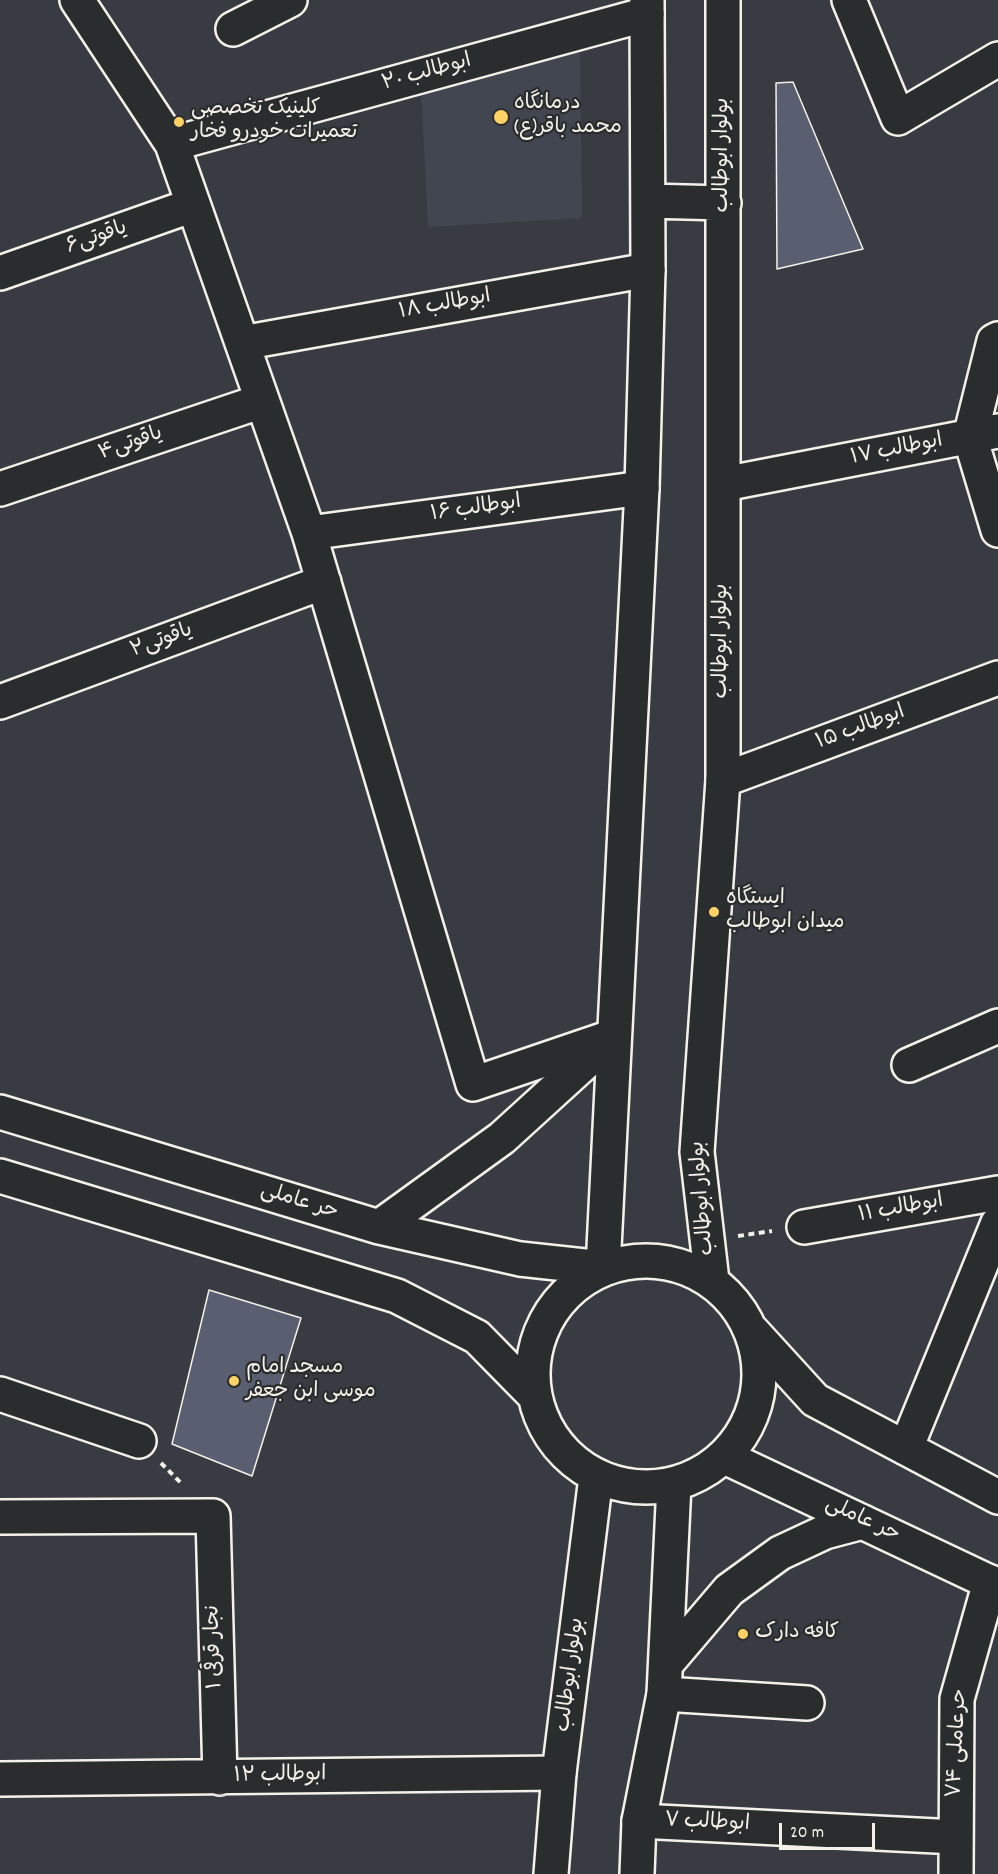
<!DOCTYPE html>
<html>
<head>
<meta charset="utf-8">
<style>
	body { margin:0 }
	#map { position:relative; width:998px; height:1874px; overflow:hidden; background:#383c42; font-family:Dekko,sans-serif }
	canvas { display:block }
	.scale { position:absolute; left:779px; top:1823px; width:96px; height:27px; box-sizing:border-box; border:3px solid #f4f1e8; border-top:0; padding-left:8px; font-size:18px; line-height:21px; white-space:nowrap; color:#f4f1e8; -webkit-text-stroke:4px #2a2d2e; paint-order:stroke }
</style>
</head>
<body>
<div id="map">
<canvas width="998" height="1874"></canvas>
<div class="scale">20 m</div>
</div>
<script>
const ctx = document.querySelector('canvas').getContext('2d');
ctx.lineJoin = 'round';
function paint(path, color) { ctx.fillStyle = color; ctx.fill(path, 'evenodd'); }
const poly = rows => new Path2D(rows.map(r => 'M' + r).join(''));
function stroke(path, color, width, dash) { ctx.strokeStyle = color; ctx.lineWidth = width; ctx.lineCap = dash ? 'butt' : 'round'; ctx.setLineDash(dash || []); ctx.stroke(path); }
function label(font, color, halo, rows, align = 'center') {
  ctx.font = font + ' Dekko,"Playpen Sans Arabic",sans-serif'; ctx.lineWidth = 4.5; ctx.setLineDash([]); ctx.textBaseline = 'middle'; ctx.strokeStyle = halo; ctx.fillStyle = color; for (const [text, x, y, turn = 0] of rows) {
    ctx.save(); ctx.translate(x, y); ctx.rotate((+turn || 0) * Math.PI / 180); ctx.textAlign = isNaN(turn) ? turn : align; if (halo) ctx.strokeText(text, 0, 0); ctx.fillText(text, 0, 0); ctx.restore();
  }
}
paint(poly([
	[580,47,582,218,428,227,421,88]
]), '#424650');
const building = poly([
	[793,82,863,249,777,269,776,83,793,82],
	[209,1290,301,1318,252,1476,172,1444,209,1290]
]);
paint(building, '#595e70');
stroke(building, '#f4f1e8', 1.5);
const street = poly([
	[77,0,172,144,309,533,473,1084,614,1036],
	[849,0,898,118,998,59],
	[233,29,290,0],
	[172,144,647,14],
	[0,273,193,205],
	[242,343,648,270],
	[970,437,994,341,998,339],
	[970,437,998,530],
	[724,484,998,431],
	[0,489,262,401],
	[309,533,642,488],
	[0,702,324,582],
	[723,780,998,678],
	[909,1065,998,1026],
	[804,1227,998,1193],
	[0,1394,139,1441],
	[906,1448,998,1223],
	[0,1517,213,1516,220,1778],
	[664,1694,807,1703],
	[0,1779,559,1773],
	[639,1821,956,1837],
	[956,1874,957,1699,990,1582]
]);
const secondary = poly([
	[648,201,724,203],
	[0,1112,379,1227,520,1259,603,1268],
	[0,1176,397,1296,477,1337,533,1394],
	[379,1227,502,1138,614,1036],
	'533 1374a113 113 0 1 1 226 0a113 113 0 1 1-226 0Z',
	[603,1268,642,488,648,270,647,0],
	[712,1281,697,1152,723,780,723,0],
	[752,1331,815,1400,998,1497],
	[725,1457,998,1586],
	[666,1664,729,1590,780,1553,825,1532,863,1522],
	[551,1874,559,1773,596,1477],
	[637,1874,639,1821,664,1694,674,1484]
]);
stroke(street, '#f4f1e8', 38);
stroke(secondary, '#f4f1e8', 38);
stroke(poly([
	[738,1236,772,1231],
	[161,1463,181,1483]
]), '#f4f1e8', 4, [6, 4.5]);
stroke(street, '#2a2d2e', 33);
stroke(secondary, '#2a2d2e', 33);
for (const [x, y, r, color] of [
	[501,117,8,"#ffd166"],
	[179,122,6,"#ffd166"],
	[714,912,6,"#ffd166"],
	[234,1381,6,"#ffd166"],
	[743,1634,6,"#ffd166"]
]) { const dot = new Path2D(); dot.arc(x, y, r, 0, 2 * Math.PI); ctx.fillStyle = color; ctx.fill(dot); stroke(dot, '#2a2d2e', 2); }
label('21px', '#f4f1e8', '#2a2d2e', [
	["ابوطالب ۲۰",427,74,-15],
	["بولوار ابوطالب",724,155,-90],
	["یاقوتی۶",97,239,-19],
	["ابوطالب ۱۸",445,306,-10],
	["یاقوتی۴",131,445,-19],
	["ابوطالب ۱۷",897,451,-11],
	["ابوطالب ۱۶",476,510,-8],
	["بولوار ابوطالب",723,641,-90],
	["یاقوتی۲",162,642,-20],
	["ابوطالب ۱۵",861,729,-20],
	["بولوار ابوطالب",704,1198,-95],
	["حر عاملی",299,1203,17],
	["ابوطالب ۱۱",901,1210,-10],
	["حر عاملی",862,1521,25],
	["نجار قرقی ۱",216,1647,-92],
	["بولوار ابوطالب",572,1675,-83],
	["حرعاملی ۷۴",959,1744,-87],
	["ابوطالب ۱۲",280,1777,-1],
	["ابوطالب ۷",707,1824,3]
]);
label('21px', '#f4f1e8', '#2a2d2e', [
	["درمانگاه",514,105],
	["محمد باقر(ع)",514,129],
	["کلینیک تخصصی",191,110],
	["تعمیرات خودرو فخار",191,134],
	["ایستگاه",726,900],
	["میدان ابوطالب",726,924],
	["مسجد امام",246,1369],
	["موسی ابن جعفر",246,1393],
	["کافه دارک",755,1634]
], 'left');
</script>
</body>
</html>
